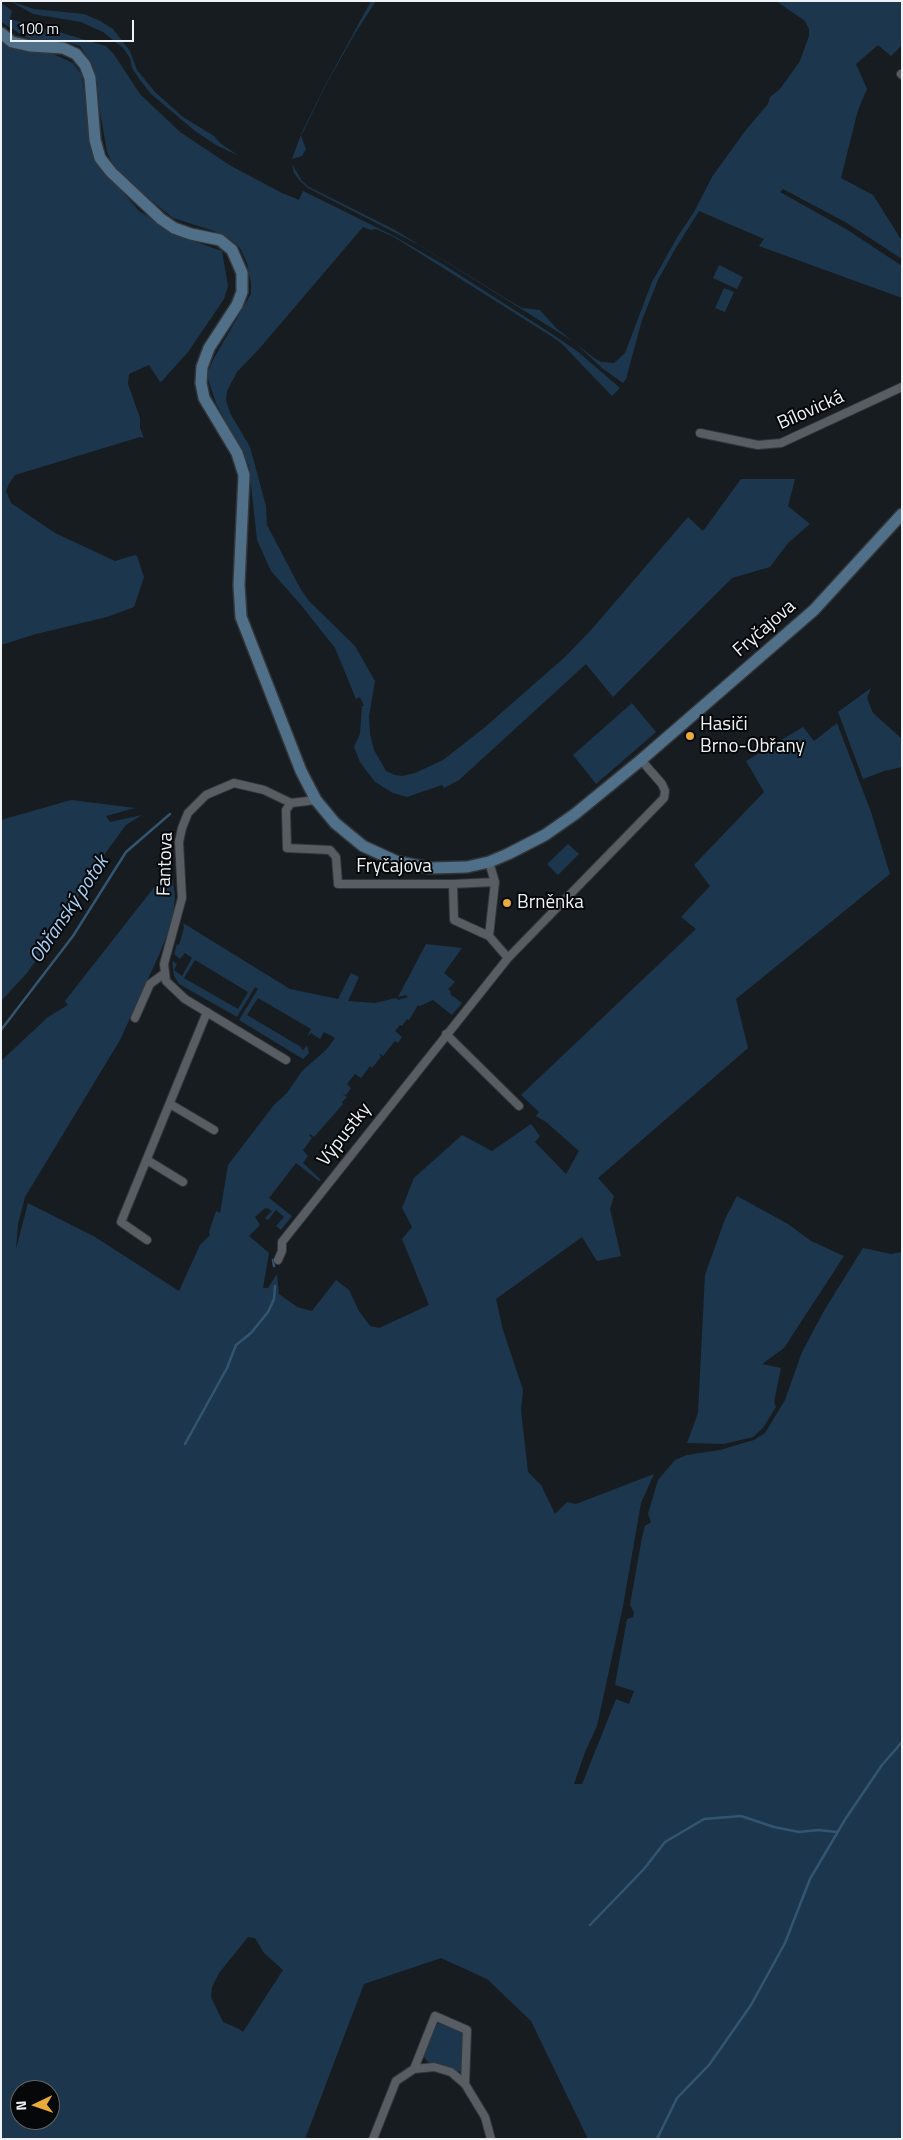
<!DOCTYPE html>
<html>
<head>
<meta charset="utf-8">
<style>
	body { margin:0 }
	#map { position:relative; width:903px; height:2140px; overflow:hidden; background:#171c21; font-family:"Titillium Web",sans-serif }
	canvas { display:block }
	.frame { position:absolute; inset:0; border:2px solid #eff2f5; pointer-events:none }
	.north { position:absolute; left:10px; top:2080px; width:50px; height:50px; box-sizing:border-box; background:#050708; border:1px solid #636567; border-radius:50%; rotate:267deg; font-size:14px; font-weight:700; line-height:20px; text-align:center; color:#eff2f5 }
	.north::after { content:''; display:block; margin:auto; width:18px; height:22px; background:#e9ab38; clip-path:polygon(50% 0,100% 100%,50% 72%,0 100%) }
	.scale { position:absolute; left:10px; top:20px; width:124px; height:22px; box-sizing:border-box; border:2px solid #eff2f5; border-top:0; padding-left:6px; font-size:15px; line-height:18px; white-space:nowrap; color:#eff2f5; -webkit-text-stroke:4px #050708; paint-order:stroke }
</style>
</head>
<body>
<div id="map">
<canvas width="903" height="2140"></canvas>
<div class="frame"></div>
<div class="north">N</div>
<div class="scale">100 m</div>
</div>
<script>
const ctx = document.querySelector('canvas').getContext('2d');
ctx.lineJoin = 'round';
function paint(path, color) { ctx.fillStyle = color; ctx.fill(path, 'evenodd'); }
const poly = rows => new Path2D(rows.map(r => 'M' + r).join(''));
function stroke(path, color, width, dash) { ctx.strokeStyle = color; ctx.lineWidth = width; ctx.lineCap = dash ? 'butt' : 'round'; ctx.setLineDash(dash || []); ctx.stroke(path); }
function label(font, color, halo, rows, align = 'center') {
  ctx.font = font + ' "Titillium Web",sans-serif'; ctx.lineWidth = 4; ctx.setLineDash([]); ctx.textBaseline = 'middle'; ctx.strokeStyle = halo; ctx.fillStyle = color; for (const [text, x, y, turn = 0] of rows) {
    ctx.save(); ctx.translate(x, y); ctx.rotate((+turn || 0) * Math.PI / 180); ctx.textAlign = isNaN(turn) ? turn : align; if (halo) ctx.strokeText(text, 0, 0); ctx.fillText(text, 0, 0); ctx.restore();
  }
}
paint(poly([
	[10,1,34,9,84,14,100,21,113,29,130,51,137,70,155,92,183,117,214,136,220,143,239,156,216,145,195,131,151,94,140,80,132,68,130,58,123,48,103,32,81,22,33,14],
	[371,1,376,1,354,35,327,83,301,136,306,149,302,156,292,159,302,132,327,82],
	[776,1,902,1,902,45,891,56,878,45,856,64,867,89,858,110,841,178,873,195,902,241,902,259,847,223,783,189,780,192,846,229,902,266,902,298,759,246,764,239,699,211,674,251,658,280,642,320,626,379,623,383,602,368,574,342,555,330,419,245,308,188,301,182,294,173,292,164,302,181,309,187,395,230,515,304,522,308,540,310,556,328,594,358,601,362,614,363,625,353,652,282,678,236,694,212,712,177,745,131,768,104,770,97,780,89,800,61,809,36,809,29,805,21],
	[1,3,12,11,10,19,45,28,106,46,113,53,140,94,180,132,231,166,282,193,299,200,303,191,394,236,444,265,552,334,577,351,620,388,612,396,562,344,551,336,394,237,376,229,371,230,363,227,259,349,237,372,227,391,226,400,230,413,250,447,266,506,267,525,300,588,309,601,355,646,375,681,369,716,370,734,374,750,386,771,395,775,402,776,415,773,443,760,484,728,565,657,592,629,688,517,703,531,741,479,795,479,788,506,810,524,788,543,770,567,732,578,613,697,586,664,459,780,444,788,442,785,407,797,393,793,375,782,360,762,354,747,360,734,362,706,364,706,360,697,356,699,335,648,301,605,271,571,257,540,249,466,216,403,209,382,207,374,214,358,251,294,251,283,247,263,240,248,230,239,214,231,173,218,132,185,114,167,107,152,99,106,97,80,92,64,80,46,60,40,35,41,24,36,1,22],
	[1,40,51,53,73,63,82,75,89,137,97,161,139,211,182,237,222,251,228,286,224,299,188,352,162,381,160,382,149,365,129,374,128,384,140,418,140,428,144,438,140,437,15,475,9,484,6,491,11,503,55,533,115,561,135,555,137,556,144,577,134,607,107,617,36,634,1,645],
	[719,265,743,277,737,289,713,278],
	[724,288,734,292,725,312,715,308],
	[871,688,867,698,873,713,902,739,902,767,884,771,863,779,838,712],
	[632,703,656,732,596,784,573,755],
	[837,723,871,812,890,874,736,999,748,1048,598,1178,614,1196,610,1209,621,1256,597,1261,582,1237,496,1299,503,1330,523,1390,521,1410,528,1472,541,1485,555,1514,567,1502,576,1504,654,1474,641,1503,623,1606,597,1726,585,1752,574,1784,582,1784,616,1699,629,1704,634,1691,615,1685,627,1619,633,1617,634,1612,630,1605,642,1537,645,1526,651,1522,648,1514,658,1480,675,1460,687,1455,720,1450,754,1440,765,1433,785,1400,802,1352,825,1309,863,1248,891,1254,902,1252,902,2139,588,2139,531,2021,487,1979,441,1958,364,1984,305,2139,1,2139,1,1061,48,1017,68,1005,65,1001,170,867,175,895,173,920,159,955,120,1040,25,1197,18,1224,16,1249,28,1203,95,1237,179,1291,200,1245,210,1235,209,1232,216,1211,220,1213,228,1165,274,1105,287,1093,302,1071,326,1050,335,1038,324,1032,320,1039,311,1033,307,1037,311,1029,258,998,247,1015,301,1047,303,1043,301,1048,303,1050,307,1045,309,1053,303,1059,239,1020,258,989,255,987,237,1017,179,984,174,976,172,961,177,964,174,970,182,976,192,958,185,953,180,959,174,954,177,944,179,945,184,928,183,923,290,989,338,999,351,973,359,977,348,1001,375,1003,396,998,398,1000,408,997,406,995,398,997,426,944,462,948,444,973,455,982,448,989,451,992,450,994,462,1003,452,1015,433,1000,420,1006,418,1005,409,1020,407,1019,402,1026,400,1025,395,1031,402,1037,398,1043,395,1041,383,1056,379,1053,381,1057,372,1068,370,1066,361,1078,355,1074,347,1084,351,1088,346,1095,342,1093,347,1097,342,1102,343,1104,314,1137,310,1134,309,1135,312,1138,303,1150,308,1156,303,1163,321,1180,319,1181,296,1163,269,1198,292,1216,281,1230,276,1226,284,1217,276,1210,268,1220,265,1218,272,1211,267,1208,264,1209,255,1217,260,1225,249,1236,269,1253,263,1288,268,1288,277,1274,279,1294,297,1307,312,1311,336,1280,349,1290,359,1311,370,1326,379,1328,429,1305,402,1239,412,1227,402,1208,414,1178,462,1135,492,1151,531,1124,540,1136,535,1142,566,1174,579,1151,546,1122,536,1116,539,1112,521,1095,696,929,681,917,710,886,694,865,764,792,746,761,803,727,814,741],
	[195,960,248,992,238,1009,184,978],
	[248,1937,255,1938,264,1953,283,1970,243,2032,239,2029,223,2022,211,1997,212,1987,219,1973],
	[20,2090,50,2090,50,2120,20,2120],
	[71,800,135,808,106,816,110,822,142,815,126,825,101,859,59,928,27,973,2,1000,1,820],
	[568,844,579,854,558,875,547,864],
	[737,1196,788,1224,811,1241,844,1256,784,1348,762,1364,781,1368,774,1402,776,1407,763,1428,753,1437,724,1444,687,1443,698,1413,705,1275,725,1219],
	[439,2023,445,2023,462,2030,464,2036,462,2071,456,2072,443,2065,428,2062,424,2057,423,2051,433,2026]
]), '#1c374d');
stroke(poly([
	[1,1030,73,936,126,852,170,814],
	[273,1260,274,1266],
	[185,1444,227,1368,236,1345,251,1333,268,1312,274,1299,275,1286],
	[590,1925,644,1869,665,1842,704,1819,741,1816,774,1827,799,1832,818,1830,837,1832],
	[657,2139,677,2098,709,2065,751,2005,785,1943,810,1879,846,1818,882,1765,902,1742]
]), '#345570', 2.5);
const minor = poly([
	[901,74,902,75],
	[700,433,758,445,781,443,902,387],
	[316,800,291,803,286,810,287,848,330,850,336,857,338,884,453,884,495,882],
	[489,862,495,882,489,936,508,958],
	[453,884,454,920,489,936],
	[135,1018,150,984,165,973],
	[446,1034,519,1106],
	[286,1060,185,999,166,981,164,964,182,898,179,842,182,828,188,813,206,795,234,783,264,790,291,803],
	[170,1104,214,1130],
	[147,1160,183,1182],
	[147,1240,121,1222,207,1012],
	[278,1260,282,1251,282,1242,508,958,664,798,665,791,662,784,641,760],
	[414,2069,435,2016,467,2030,465,2084],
	[373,2139,396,2081,414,2069,434,2067,451,2072,465,2084,485,2117,491,2139]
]);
const secondary = poly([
	[1,33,12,42,30,46,63,48,76,54,85,65,90,78,95,140,100,158,111,172,161,219,174,228,191,234,220,240,232,250,242,273,242,292,237,305,209,348,202,367,201,383,204,398,237,453,244,475,239,585,241,617,301,771,316,800,335,823,363,846,398,862,431,868,467,867,489,862,508,854,545,835,575,814,641,760,814,610,902,514]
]);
stroke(minor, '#333639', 10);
stroke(secondary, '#333639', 14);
stroke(minor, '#575d62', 8);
stroke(secondary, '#507089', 11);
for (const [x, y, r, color] of [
	[690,736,5,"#e9ab38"],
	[507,903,5,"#e9ab38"]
]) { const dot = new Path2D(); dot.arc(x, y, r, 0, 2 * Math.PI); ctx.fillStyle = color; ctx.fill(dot); stroke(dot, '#050708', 2); }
label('19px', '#eff2f5', '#050708', [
	["Bílovická",811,411,-24],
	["Fryčajova",765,629,-41],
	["Fantova",166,864,-88],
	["Fryčajova",394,867],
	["Výpustky",345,1135,-52]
]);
label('19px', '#eff2f5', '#050708', [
	["Hasiči",700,725],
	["Brno-Obřany",700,747],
	["Brněnka",517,903]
], 'left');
label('italic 20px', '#a4d0f7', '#050708', [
	["Obřanský potok",70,910,-56]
]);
</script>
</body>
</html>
